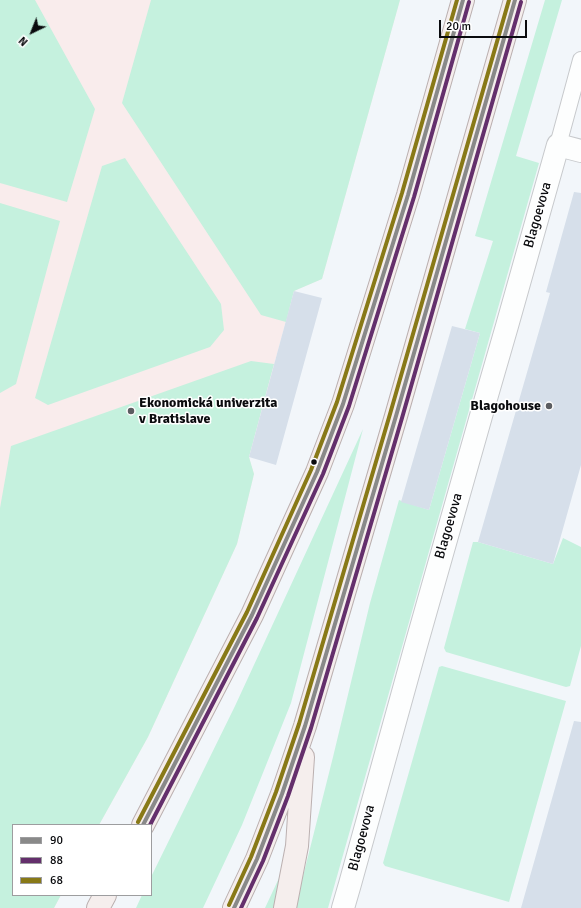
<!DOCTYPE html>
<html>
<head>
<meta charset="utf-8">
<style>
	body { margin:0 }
	#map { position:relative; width:581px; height:908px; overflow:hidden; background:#f2f6fa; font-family:Signika,sans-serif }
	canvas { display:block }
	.legend { position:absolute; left:12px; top:824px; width:140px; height:72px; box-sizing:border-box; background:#fff; border:1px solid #9d9d9f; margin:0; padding:5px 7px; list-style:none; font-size:12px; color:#0a0b0e }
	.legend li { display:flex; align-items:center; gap:8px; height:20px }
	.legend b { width:20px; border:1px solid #9d9d9f }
	.north { position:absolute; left:12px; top:12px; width:40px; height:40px; -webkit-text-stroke:3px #fff; paint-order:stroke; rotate:223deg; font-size:11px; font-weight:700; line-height:16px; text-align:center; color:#0a0b0e }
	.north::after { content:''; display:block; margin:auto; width:14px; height:18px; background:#0a0b0e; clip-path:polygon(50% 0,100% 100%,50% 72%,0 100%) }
	.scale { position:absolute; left:439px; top:20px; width:88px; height:18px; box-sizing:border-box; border:2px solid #0a0b0e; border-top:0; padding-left:5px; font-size:12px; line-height:14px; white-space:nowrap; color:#0a0b0e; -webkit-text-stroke:3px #fff; paint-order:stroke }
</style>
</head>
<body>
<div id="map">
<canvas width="581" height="908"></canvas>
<ul class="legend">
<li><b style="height:5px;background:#898989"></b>90</li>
<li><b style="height:5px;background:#642f6c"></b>88</li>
<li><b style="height:5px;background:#887917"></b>68</li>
</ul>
<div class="north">N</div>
<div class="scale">20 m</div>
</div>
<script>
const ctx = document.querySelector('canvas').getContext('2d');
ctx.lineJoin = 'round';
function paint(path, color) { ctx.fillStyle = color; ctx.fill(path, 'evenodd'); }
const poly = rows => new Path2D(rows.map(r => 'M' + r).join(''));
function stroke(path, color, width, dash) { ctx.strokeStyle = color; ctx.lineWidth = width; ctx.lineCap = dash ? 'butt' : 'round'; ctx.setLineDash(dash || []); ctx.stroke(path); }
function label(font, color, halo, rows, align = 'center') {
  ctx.font = font + ' Signika,sans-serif'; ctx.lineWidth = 3; ctx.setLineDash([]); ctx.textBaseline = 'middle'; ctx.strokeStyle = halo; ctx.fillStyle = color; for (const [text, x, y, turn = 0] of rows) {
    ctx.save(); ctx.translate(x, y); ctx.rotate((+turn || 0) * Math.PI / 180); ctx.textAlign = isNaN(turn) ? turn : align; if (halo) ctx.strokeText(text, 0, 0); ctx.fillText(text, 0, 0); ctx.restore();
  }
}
paint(poly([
	[0,0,400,0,322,279,294,291,249,457,254,474,237,544,148,737,99,825,13,825,13,895,61,895,54,908,0,908]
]), '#f9ecec');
paint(poly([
	[0,0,35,0,95,109,67,202,0,183],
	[151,0,400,0,322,279,294,291,286,322,261,315,122,103],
	[545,0,562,0,516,156,539,163,328,908,295,908,333,757,370,603,399,500,429,510,480,333,465,329,493,241,475,236],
	[125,158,221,304,224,330,210,347,48,405,35,398,102,166],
	[0,203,60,221,16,384,0,393],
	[251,361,274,364,249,457,254,474,237,544,148,737,99,825,13,825,13,895,61,895,54,908,0,908,0,508,11,446],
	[363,429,291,703,242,825,203,908,136,908,142,895,151,895,151,877,235,706],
	[563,538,581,547,581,646,570,686,566,687,446,652,444,648,473,542,478,542,553,564],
	[442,666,566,701,509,902,385,866,383,863,439,667],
	[286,863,277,908,265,908]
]), '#c5f1de');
paint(poly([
	[574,192,581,193,581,465,553,564,478,542,550,293,546,292],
	[294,291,322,298,276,465,249,457],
	[452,326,480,333,429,510,401,502],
	[574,721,581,722,581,908,521,908]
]), '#d6dfea');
const service = poly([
	[558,145,581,60]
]);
const minor = poly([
	[343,908,350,884,415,649,485,402,507,326,558,145,581,151]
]);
const primary = poly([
	[143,825,252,615,317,472,343,404,408,195,463,0],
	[98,908,105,895],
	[234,908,257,859,282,794,305,726,396,416,515,0],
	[285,908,297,846,303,757]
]);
stroke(service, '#c7c9cc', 18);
stroke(minor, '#c7c9cc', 24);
stroke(primary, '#bbb0b0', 24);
stroke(service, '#fdfefe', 16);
stroke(minor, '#fdfefe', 22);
stroke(primary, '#f5eeed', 22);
stroke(poly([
	[143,825,252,615,317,472,343,404,408,195,463,0],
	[234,908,257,859,282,794,305,726,396,416,515,0]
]), '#898989', 4);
stroke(poly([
	[150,825,257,618,323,474,349,406,414,197,469,2],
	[241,908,263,861,288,796,311,728,402,418,521,2]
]), '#642f6c', 4);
stroke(poly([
	[138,822,247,612,311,470,337,402,402,193,457,0],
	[229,905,251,857,276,792,299,724,390,414,509,0]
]), '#887917', 4);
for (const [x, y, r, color] of [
	[549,406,4,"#5b5d61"],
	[131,411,4,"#5b5d61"],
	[314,462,3.5,"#0a0b0e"]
]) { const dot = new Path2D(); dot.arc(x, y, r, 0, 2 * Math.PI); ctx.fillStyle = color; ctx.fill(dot); stroke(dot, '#fff', 1.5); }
label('14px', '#0a0b0e', '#fff', [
	["Blagoevova",538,215,-74],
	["Blagoevova",449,526,-74],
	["Blagoevova",362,838,-75]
]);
label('bold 14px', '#0a0b0e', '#fff', [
	["Ekonomická univerzita",139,403],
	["v Bratislave",139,419],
	["Blagohouse",541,406,"right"]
], 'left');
</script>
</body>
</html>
